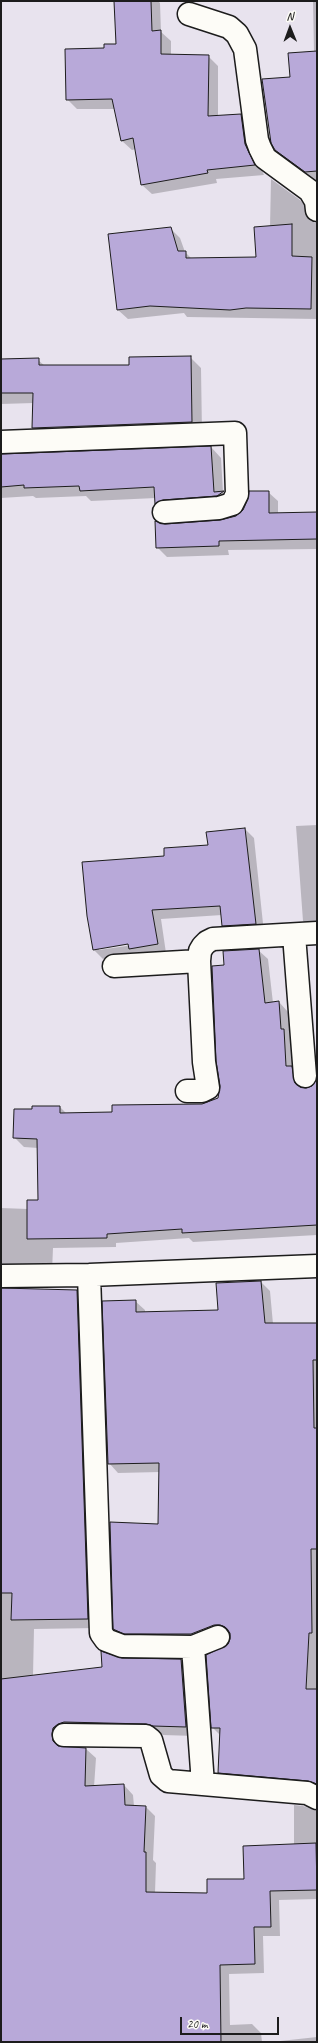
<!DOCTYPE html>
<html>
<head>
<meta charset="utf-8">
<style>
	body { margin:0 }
	#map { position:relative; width:318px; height:2043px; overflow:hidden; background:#e8e3ee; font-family:Caveat,sans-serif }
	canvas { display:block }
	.frame { position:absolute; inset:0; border:2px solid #1c1c1c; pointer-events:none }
	.north { position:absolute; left:270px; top:8px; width:40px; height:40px; -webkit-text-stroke:3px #fdfcf7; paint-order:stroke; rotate:359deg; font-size:11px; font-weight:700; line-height:16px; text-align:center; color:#1c1c1c }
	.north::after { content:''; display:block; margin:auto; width:14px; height:18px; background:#1c1c1c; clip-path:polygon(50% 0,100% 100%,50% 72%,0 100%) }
	.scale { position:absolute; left:180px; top:2017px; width:99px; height:18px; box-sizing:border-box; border:2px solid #1c1c1c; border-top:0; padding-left:5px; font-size:12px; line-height:14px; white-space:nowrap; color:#1c1c1c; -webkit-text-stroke:3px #fdfcf7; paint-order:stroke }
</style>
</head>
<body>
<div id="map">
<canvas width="318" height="2043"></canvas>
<div class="frame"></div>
<div class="north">N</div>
<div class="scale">20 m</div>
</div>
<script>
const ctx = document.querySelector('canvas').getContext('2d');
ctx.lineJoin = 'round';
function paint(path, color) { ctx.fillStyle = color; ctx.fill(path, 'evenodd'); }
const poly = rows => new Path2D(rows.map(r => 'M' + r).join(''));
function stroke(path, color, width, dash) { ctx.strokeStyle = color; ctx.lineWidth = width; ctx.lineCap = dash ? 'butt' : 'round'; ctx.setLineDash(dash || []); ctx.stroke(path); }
paint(poly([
	[115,1,158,1,160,3,161,32,171,41,171,55,208,56,218,66,218,117,241,115,250,125,255,155,264,175,216,179,217,183,152,194,142,185,136,149,132,150,122,141,115,109,77,109,67,99,105,49,117,45],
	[313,1,317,1,317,183,276,149,291,78,314,52],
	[271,179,300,200,310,210,314,223,317,223,317,319,187,317,184,313,128,319,118,310,170,228,180,238,185,252,192,259,257,258,270,227],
	[190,357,201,368,202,433,44,439,33,428,34,403,1,404,1,360,38,360,45,366,130,366],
	[211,447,221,458,223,492,234,502,166,514,156,504,156,498,91,501,86,496,36,498,33,496,1,498,1,455],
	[268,492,278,501,278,514,317,513,317,549,228,550,229,555,167,557,157,547,165,525,220,521,236,517],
	[317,825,317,932,315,932,303,921,296,826],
	[245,829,254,838,264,933,232,935,223,926,222,915,161,919,166,953,139,957,135,954,103,959,94,950,165,856,209,846],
	[133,943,133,945,99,950,99,948],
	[258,950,268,959,273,1003,279,1002,288,1012,290,1036,293,1039,303,1089,313,1087,317,1082,317,1235,193,1242,189,1238,116,1243,116,1247,53,1248,52,1272,1,1278,1,1208,28,1209,39,1200,38,1148,24,1147,14,1137,33,1110,60,1107,67,1114,113,1113,202,1104,219,1098,221,1086,225,966],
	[261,1282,270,1291,273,1324,317,1324,317,1790,228,1782,219,1772,220,1735,212,1727,231,1639,231,1634,224,1634,201,1644,124,1638,114,1628,159,1525,160,1472,118,1473,109,1463,135,1301,145,1310,145,1312,219,1311],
	[1,1289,77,1291,86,1301,97,1628,34,1629,33,1676,103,1668,122,1660,181,1660,190,1670,195,1736,163,1735,156,1733,61,1744,61,1747,86,1749,96,1758,94,1787,124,1785,133,1795,134,1806,146,1807,155,1816,153,1860,156,1863,155,1893,208,1894,245,1880,294,1845,294,1805,303,1806,317,1811,317,1899,279,1900,280,1936,263,1936,264,1973,229,1974,230,2025,252,2024,261,2033,262,2042,1,2042],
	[317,2037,317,2042,271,2042]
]), '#0003');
const building = poly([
	[114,1,151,1,152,31,161,30,161,54,209,55,208,116,241,114,245,144,255,165,207,170,208,173,141,185,133,138,121,141,112,99,66,100,65,49,104,48,104,44,116,44,114,1],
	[317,51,317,171,305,172,275,150,271,143,262,79,290,77,288,53,317,51],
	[292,224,292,256,312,257,311,309,246,308,230,310,150,306,117,310,108,234,171,227,178,251,186,251,186,258,256,257,254,227,292,224],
	[191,356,192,422,32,428,33,393,1,393,1,359,39,358,39,365,129,365,129,357,191,356],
	[211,446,214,492,224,491,217,496,163,500,155,504,154,487,80,491,79,486,24,488,24,485,1,487,1,454,211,446],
	[249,491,269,491,269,513,317,512,317,539,219,541,219,546,156,548,155,521,165,524,220,520,236,516,243,510,248,499,249,491],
	[245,828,256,924,222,926,220,906,152,910,158,944,129,949,128,944,93,950,87,916,82,862,164,856,164,848,208,845,206,832,245,828],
	[259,949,265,1003,279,1001,281,1029,284,1029,286,1066,292,1066,295,1083,300,1087,306,1088,312,1086,317,1078,317,1225,182,1233,182,1229,107,1234,107,1238,27,1239,27,1200,38,1200,37,1139,13,1138,14,1109,32,1109,32,1106,60,1106,60,1113,112,1112,112,1105,202,1104,218,1098,220,1086,216,1061,212,966,224,965,223,951,259,949],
	[261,1281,265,1323,317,1323,317,1360,313,1360,314,1428,317,1428,317,1549,311,1549,312,1633,309,1633,306,1689,317,1689,317,1784,308,1781,218,1773,220,1728,211,1728,206,1655,228,1644,230,1639,230,1633,225,1627,220,1625,214,1625,191,1634,124,1634,113,1629,110,1522,158,1524,159,1463,108,1464,102,1301,136,1300,136,1312,218,1310,216,1283,261,1281],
	[1,1288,77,1290,88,1619,11,1620,12,1593,1,1593,1,1288],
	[101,1651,122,1658,181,1659,186,1727,153,1726,146,1724,64,1722,58,1724,53,1728,52,1734,53,1741,58,1746,86,1748,85,1786,124,1784,125,1805,146,1806,144,1852,146,1852,146,1892,207,1893,207,1879,244,1879,243,1846,316,1843,317,1890,270,1891,271,1927,254,1927,255,1964,220,1965,221,2042,1,2042,1,1679,102,1667,101,1651]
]);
paint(building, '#b8a9d9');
stroke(building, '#1c1c1c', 1);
const minor = poly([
	[189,14,229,27,237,34,245,49,257,140,260,148,265,158,310,191,316,201,317,210],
	[1,442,235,433,237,494,232,504,219,508,164,512],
	[294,935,305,1076],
	[114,966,199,961],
	[187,1091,202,1091,208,1088,204,1062,199,961,200,951,203,946,207,942,213,939,317,933],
	[89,1275,101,1633,106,1640,122,1646,193,1647,218,1637],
	[1,1276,89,1275,317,1266],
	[193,1647,203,1784],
	[64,1735,146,1736,151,1740,161,1775,168,1781,307,1793,317,1798]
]);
stroke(minor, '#1c1c1c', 25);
stroke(minor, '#fdfcf7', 22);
</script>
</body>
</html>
